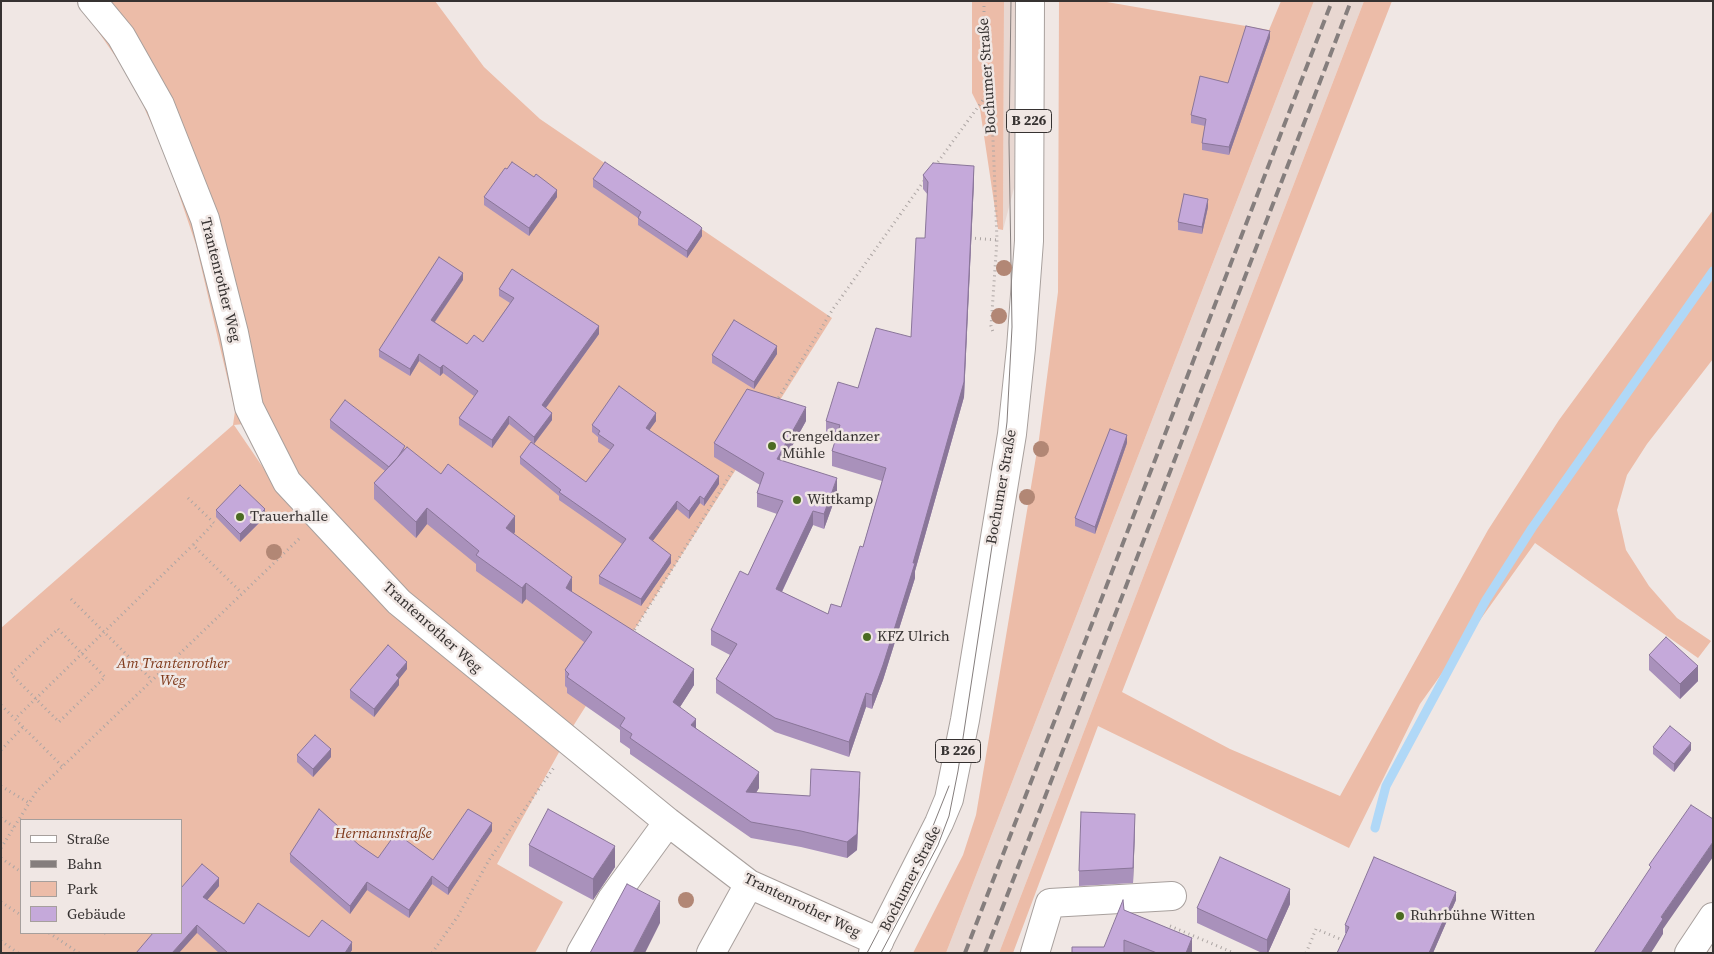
<!DOCTYPE html>
<html>
<head>
<meta charset="utf-8">
<style>
	body { margin:0 }
	#map { position:relative; width:1714px; height:954px; overflow:hidden; background:#f0e7e4; font-family:"Source Serif 4",serif }
	canvas { display:block }
	.frame { position:absolute; inset:0; border:2px solid #363231; pointer-events:none }
	.legend { position:absolute; left:20px; top:819px; width:162px; height:115px; box-sizing:border-box; background:#f0e7e4; border:1px solid #a69f9c; margin:0; padding:6px 9px; list-style:none; font-size:15px; color:#363231 }
	.legend li { display:flex; align-items:center; gap:10px; height:25px }
	.legend b { width:25px; border:1px solid #a69f9c }
</style>
</head>
<body>
<div id="map">
<canvas width="1714" height="954"></canvas>
<div class="frame"></div>
<ul class="legend">
<li><b style="height:6px;background:#fff"></b>Straße</li>
<li><b style="height:6px;background:#857e7d"></b>Bahn</li>
<li><b style="height:14px;background:#ecbca8"></b>Park</li>
<li><b style="height:14px;background:#c5a9da"></b>Gebäude</li>
</ul>
</div>
<script>
const ctx = document.querySelector('canvas').getContext('2d');
ctx.lineJoin = 'round';
function paint(path, color) { ctx.fillStyle = color; ctx.fill(path, 'evenodd'); }
const poly = rows => new Path2D(rows.map(r => 'M' + r).join(''));
function stroke(path, color, width, dash) { ctx.strokeStyle = color; ctx.lineWidth = width; ctx.lineCap = dash ? 'butt' : 'round'; ctx.setLineDash(dash || []); ctx.stroke(path); }
function label(font, color, halo, rows, align = 'center') {
  ctx.font = font + ' "Source Serif 4",serif'; ctx.lineWidth = 5; ctx.setLineDash([]); ctx.textBaseline = 'middle'; ctx.strokeStyle = halo; ctx.fillStyle = color; for (const [text, x, y, turn = 0] of rows) {
    ctx.save(); ctx.translate(x, y); ctx.rotate((+turn || 0) * Math.PI / 180); ctx.textAlign = isNaN(turn) ? turn : align; if (halo) ctx.strokeText(text, 0, 0); ctx.fillText(text, 0, 0); ctx.restore();
  }
}
paint(poly([
	[1004,1,1015,1,1014,188,1003,230],
	[1314,1,1364,1,999,953,946,953]
]), '#e8d7d1');
paint(poly([
	[77,1,435,1,484,67,540,119,832,318,570,731,411,601,293,471,264,422,234,425,275,485,563,745,497,864,563,902,535,953,1,953,1,628,233,425,235,411,196,245,164,150,146,112,138,89],
	[21,820,181,820,181,933,21,933],
	[972,1,1004,1,1003,230,998,229,980,109,972,93],
	[1059,1,1101,1,1269,30,1281,1,1314,1,946,953,913,953,963,855,976,815,1039,439,1058,292],
	[1364,1,1392,1,1122,692,1230,749,1340,796,1488,530,1559,420,1713,210,1713,359,1647,444,1627,475,1617,510,1626,550,1649,586,1677,618,1711,641,1698,658,1535,543,1420,704,1349,848,1098,726,1013,953,999,953]
]), '#ecbca8');
stroke(poly([
	[1375,828,1386,786,1486,600,1532,528,1713,271]
]), '#b0d8f7', 9);
const minor = poly([
	[92,1,121,36,160,105,205,219,234,333,249,407,287,482,399,602,668,822,749,884,879,942],
	[581,953,612,899,668,822],
	[711,953,749,884],
	[1035,953,1050,903,1172,896],
	[1689,953,1713,917]
]);
const major = poly([
	[873,953,939,823,949,799,965,720,1012,434,1021,348,1029,241,1030,1]
]);
stroke(minor, '#a8a09d', 30);
stroke(major, '#a8a09d', 30);
stroke(poly([
	[984,1,984,34,991,89,997,240,991,326,993,332],
	[935,166,991,89],
	[970,238,997,240],
	[776,402,833,309,924,181],
	[188,498,214,523,193,545,242,593],
	[71,599,152,680],
	[58,629,105,677,59,722,11,674,58,629],
	[632,634,735,467],
	[1,705,15,719],
	[1,750,23,727],
	[62,766,15,719,193,545],
	[1,786,29,803],
	[1,818,14,827],
	[1,848,36,792,301,537],
	[1,858,21,872],
	[1,902,21,915],
	[1170,926,1234,953],
	[49,933,79,953],
	[105,933,109,936],
	[1,941,18,953],
	[432,953,458,916,489,860,555,766],
	[1306,953,1316,929,1345,941]
]), '#aca5a3', 3, [1, 4]);
stroke(minor, '#fff', 28);
stroke(major, '#fff', 28);
stroke(poly([
	[867,953,931,831,949,786],
	[881,953,938,845,949,816,958,771,992,546,1007,422,1012,327,1009,142,1011,1]
]), '#857e7d', 1);
stroke(poly([
	[965,953,1332,1],
	[985,953,1351,1]
]), '#857e7d', 4, [10, 5]);
ctx.fillStyle = '#b28775';
for (const [x, y] of [
	[1004,268],
	[999,316],
	[1041,449],
	[1027,497],
	[274,552],
	[686,900]
]) { ctx.beginPath(); ctx.arc(x, y, 8, 0, 2 * Math.PI); ctx.fill(); }
paint(poly([
	[1270,38,1229,155,1202,150,1202,143,1205,126,1191,123,1191,115,1228,83],
	[923,175,974,181,964,397,915,571,915,578,883,680,872,709,866,707,849,757,775,732,716,693,716,679,730,655,711,645,711,630,748,575,777,514,757,507,757,493,760,485,714,457,714,443,806,421,784,461,837,493,824,529,813,525,782,592,828,614,841,607,863,547,882,481,832,466,832,451,836,438,826,436,826,421,858,388,911,337,925,238,928,195,923,189],
	[593,179,702,236,687,258,638,225,638,218,593,187],
	[484,197,557,197,529,236,484,205],
	[1208,207,1202,234,1178,230,1178,222],
	[463,280,435,322,467,344,483,342,510,303,499,296,499,289,599,334,546,408,552,420,534,444,509,424,492,448,459,425,459,418,474,396,443,373,440,376,419,361,410,376,379,357,379,350],
	[777,354,754,389,712,363,712,355],
	[330,420,405,449,515,532,514,534,572,592,694,685,680,707,696,728,759,788,756,793,810,796,860,788,857,850,847,858,801,847,751,838,630,754,630,749,620,742,620,730,567,693,567,688,565,686,565,670,584,642,526,599,522,604,476,571,476,564,427,524,416,538,374,499,374,483,385,471,330,428],
	[656,421,649,430,719,484,704,506,700,503,689,519,677,509,652,541,671,563,641,606,599,584,599,576,622,544,559,500,559,496,520,464,520,457,586,482,610,450,598,442,598,437,592,432,592,425],
	[1127,443,1095,534,1075,526,1075,518],
	[216,510,265,517,240,542,216,517],
	[1649,655,1698,681,1680,699,1649,670],
	[407,669,399,679,399,685,374,717,350,698,350,690],
	[1653,747,1691,750,1674,772,1653,754],
	[297,755,331,757,313,777,297,762],
	[1135,829,1133,883,1079,886,1079,871],
	[492,831,448,895,432,884,409,918,367,890,350,914,290,862,290,854,359,845,378,858,433,860],
	[529,845,615,867,593,900,529,866],
	[202,864,219,886,207,900,244,924,309,937,352,950,350,953,219,953,197,933,181,933],
	[1456,900,1433,953,1337,953,1346,933,1345,933,1345,925],
	[1290,904,1268,953,1262,953,1197,923,1197,908],
	[1124,910,1192,938,1192,953,1072,953,1104,947]
]), '#a991bb');
paint(poly([
	[1270,31,1270,38,1229,155,1229,147],
	[974,166,974,181,964,397,915,571,915,578,883,680,872,709,872,695,913,563],
	[557,190,557,197,529,236,529,228],
	[1208,199,1208,207,1202,234,1202,227],
	[702,228,702,236,687,258,687,251],
	[463,273,463,280,431,327,431,320],
	[599,326,599,334,542,413,542,405],
	[777,346,777,354,754,389,754,382],
	[419,354,419,361,410,376,410,369],
	[443,365,443,373,440,376,440,368],
	[806,407,806,421,777,473,777,459],
	[552,413,552,420,534,444,534,437],
	[656,413,656,421,646,435,646,428],
	[509,416,509,424,492,448,492,440],
	[1127,435,1127,443,1095,534,1095,527],
	[719,476,719,484,704,506,704,499],
	[837,478,837,493,824,529,824,514],
	[700,496,700,503,689,519,689,511],
	[677,501,677,509,649,546,649,538],
	[427,508,427,524,416,538,416,522],
	[265,509,265,517,240,542,240,534],
	[813,511,813,525,776,604,776,589],
	[515,516,515,532,506,544,506,528],
	[671,555,671,563,641,606,641,599],
	[572,577,572,593,566,588],
	[526,583,526,599,522,604,522,588],
	[407,662,407,669,399,679,399,685,374,717,374,709,396,675],
	[1698,666,1698,681,1680,699,1680,684],
	[694,669,694,685,673,718,673,702],
	[866,693,866,707,849,757,849,742],
	[696,719,696,735,691,725],
	[1691,743,1691,750,1674,772,1674,764],
	[331,749,331,757,313,777,313,769],
	[759,772,759,788,746,808,746,792],
	[860,772,857,850,847,858,847,842],
	[1135,814,1135,829,1133,883,1133,868],
	[492,823,492,831,448,895,448,888],
	[1713,842,1713,857,1663,929,1663,934,1651,953,1641,953,1661,917],
	[615,846,615,867,593,900,593,879],
	[432,876,432,884,409,918,409,910],
	[219,878,219,886,203,905,203,897],
	[367,882,367,890,350,914,350,906],
	[1290,889,1290,904,1268,953,1267,953,1267,940],
	[1456,892,1456,900,1433,953,1429,953],
	[660,901,660,923,645,953,633,953],
	[197,925,197,933,179,953,172,953],
	[1192,938,1192,953,1186,953],
	[352,942,352,950,350,953,345,953]
]), '#8a7699');
const building = poly([
	[1246,26,1270,31,1229,147,1202,143,1206,119,1191,115,1200,76,1228,83,1246,26],
	[512,162,534,177,536,174,557,190,529,228,484,197,505,168,507,169,512,162],
	[605,162,700,226,702,228,687,251,638,218,641,212,593,179,605,162],
	[933,163,974,166,964,382,913,563,915,563,883,665,872,695,866,693,849,742,775,718,716,679,737,644,711,630,740,571,748,575,783,501,757,493,764,473,714,443,747,389,806,407,777,459,837,478,824,514,813,511,776,589,828,614,831,604,841,607,860,546,863,547,886,468,832,451,840,425,826,421,838,382,858,388,876,328,911,337,916,238,925,238,928,182,923,175,933,163],
	[1184,194,1208,199,1202,227,1178,222,1184,194],
	[439,257,463,273,431,320,467,344,474,335,483,342,514,298,499,289,512,269,599,326,542,405,552,413,534,437,509,416,492,440,459,418,478,391,443,365,440,368,419,354,410,369,379,350,439,257],
	[734,320,777,346,754,382,712,355,734,320],
	[619,386,656,413,646,428,719,476,704,499,700,496,689,511,677,501,649,538,671,555,641,599,599,576,626,539,559,492,561,490,520,457,531,442,586,482,614,445,598,434,600,431,592,425,619,386],
	[345,400,405,446,398,457,389,467,330,420,345,400],
	[1110,429,1127,435,1095,527,1075,518,1110,429],
	[407,447,441,474,448,464,515,516,506,528,572,577,566,588,694,669,673,702,696,719,691,725,759,772,746,792,810,796,811,769,860,772,857,834,847,842,801,831,751,822,630,738,632,734,620,726,625,718,567,677,569,674,565,670,592,632,526,583,522,588,476,555,479,551,427,508,416,522,374,483,407,447],
	[240,485,265,509,240,534,216,510,240,485],
	[1666,637,1698,666,1680,684,1649,655,1666,637],
	[388,645,407,662,396,675,399,678,374,709,350,690,388,645],
	[1670,726,1691,743,1674,764,1653,747,1670,726],
	[315,735,331,749,313,769,297,755,315,735],
	[1691,805,1713,819,1713,842,1661,917,1663,919,1641,953,1594,953,1651,867,1649,865,1691,805],
	[319,809,359,845,378,858,396,833,433,860,468,809,492,823,448,888,432,876,409,910,367,882,350,906,290,854,319,809],
	[548,809,615,846,593,879,529,845,548,809],
	[1081,812,1135,814,1133,868,1079,871,1081,812],
	[1220,857,1290,889,1267,940,1197,908,1220,857],
	[1374,857,1456,892,1429,953,1337,953,1349,927,1345,925,1374,857],
	[202,864,219,878,203,897,244,924,258,903,309,937,322,920,352,942,345,953,228,953,197,925,172,953,136,953,153,933,181,933,181,888,202,864],
	[627,884,660,901,633,953,590,953,627,884],
	[1123,900,1124,910,1192,938,1186,953,1157,953,1124,940,1124,953,1072,953,1072,947,1104,947,1123,900]
]);
paint(building, '#c5a9da');
stroke(building, '#8a7699', 1);
for (const [x, y, r, color] of [
	[772,446,5,"#4b6b22"],
	[797,500,5,"#4b6b22"],
	[240,517,5,"#4b6b22"],
	[867,637,5,"#4b6b22"],
	[1400,916,5,"#4b6b22"]
]) { const dot = new Path2D(); dot.arc(x, y, r, 0, 2 * Math.PI); ctx.fillStyle = color; ctx.fill(dot); stroke(dot, '#f0e7e4', 2); }
for (const [x, y, w] of [
	[1029,121,45],
	[958,751,45]
]) { const box = new Path2D(); box.roundRect(x - w / 2, y - 11.5, w, 23, 4); ctx.fillStyle = '#f0e7e4'; ctx.fill(box); stroke(box, '#363231', 1); }
label('bold 14px', '#363231', null, [
	["B 226",1029,121],
	["B 226",958,751]
]);
label('15px', '#363231', '#f0e7e4', [
	["Bochumer Straße",988,76,-94],
	["Trantenrother Weg",220,280,76],
	["Bochumer Straße",1002,487,-80],
	["Trantenrother Weg",432,628,42],
	["Bochumer Straße",911,879,-63],
	["Trantenrother Weg",802,906,26]
]);
label('15px', '#363231', '#f0e7e4', [
	["Crengeldanzer",782,437],
	["Mühle",782,454],
	["Wittkamp",807,500],
	["Trauerhalle",250,517],
	["KFZ Ulrich",877,637],
	["Ruhrbühne Witten",1410,916]
], 'left');
label('italic 15px', '#7f391a', '#f0e7e4', [
	["Am Trantenrother",173,664],
	["Weg",173,681],
	["Hermannstraße",383,834]
]);
</script>
</body>
</html>
